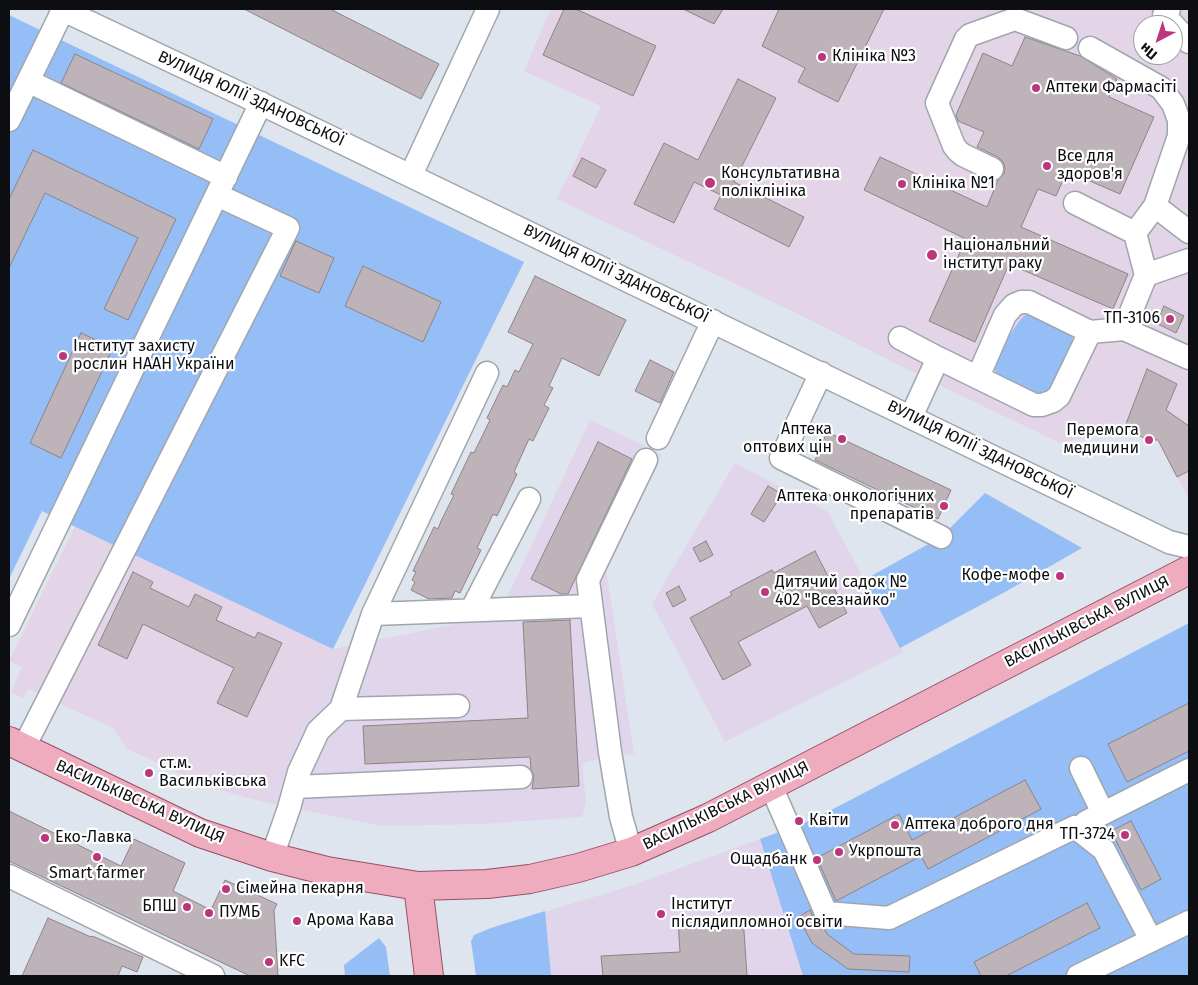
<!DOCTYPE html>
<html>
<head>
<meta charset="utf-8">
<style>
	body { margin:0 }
	#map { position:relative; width:1198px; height:985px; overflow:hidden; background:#dee5ee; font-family:"Fira Sans",sans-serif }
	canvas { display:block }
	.frame { position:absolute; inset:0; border:10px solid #0c0e11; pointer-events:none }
	.north { position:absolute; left:1133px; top:15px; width:50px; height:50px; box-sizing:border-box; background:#fff; border:1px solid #9e9fa0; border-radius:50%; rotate:220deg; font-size:14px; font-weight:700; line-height:20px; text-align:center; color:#0c0e11 }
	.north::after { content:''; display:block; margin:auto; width:18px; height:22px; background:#bb367a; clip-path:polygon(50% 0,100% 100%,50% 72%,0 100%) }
</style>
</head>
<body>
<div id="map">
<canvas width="1198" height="985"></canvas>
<div class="frame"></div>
<div class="north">Пн</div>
</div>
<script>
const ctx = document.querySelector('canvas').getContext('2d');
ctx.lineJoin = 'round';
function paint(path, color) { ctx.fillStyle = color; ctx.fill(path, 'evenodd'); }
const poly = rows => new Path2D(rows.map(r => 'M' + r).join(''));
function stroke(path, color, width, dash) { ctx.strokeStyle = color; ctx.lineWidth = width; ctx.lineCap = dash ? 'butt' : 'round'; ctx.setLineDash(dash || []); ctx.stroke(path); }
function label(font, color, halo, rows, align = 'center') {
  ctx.font = font + ' "Fira Sans",sans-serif'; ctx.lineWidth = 4.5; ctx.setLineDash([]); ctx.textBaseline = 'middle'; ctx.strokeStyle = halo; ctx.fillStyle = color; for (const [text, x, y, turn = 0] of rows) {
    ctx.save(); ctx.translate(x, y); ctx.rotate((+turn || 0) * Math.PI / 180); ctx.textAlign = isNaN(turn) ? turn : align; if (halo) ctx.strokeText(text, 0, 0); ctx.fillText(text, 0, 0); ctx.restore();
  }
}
paint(poly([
	[590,420,661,454,606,568,634,754,611,756,582,763,586,802,582,817,482,824,383,826,264,802,279,766,333,649,499,615],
	[735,463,828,512,903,652,725,742,652,604],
	[760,839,803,976,497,976,491,928,630,886]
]), '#e0d5ea');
paint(poly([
	[551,9,1189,9,1189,499,1158,440,1149,440,1124,429,1060,443,939,385,794,312,557,199,601,106,524,71],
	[1143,25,1173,25,1173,55,1143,55],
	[265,138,524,262,333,649,279,766,264,802,205,786,126,748,113,728,28,689,23,698,11,693,22,667,9,661]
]), '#e3d4e7');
paint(poly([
	[9,15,524,262,333,649,42,511,9,579],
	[1031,314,1067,330,1072,337,1075,345,1063,379,1046,394,1035,395,1000,379,995,371,996,355,1020,320,1025,315],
	[985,493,1082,548,1005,592,900,648,864,580,941,537],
	[1189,623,1189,976,803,976,760,839,814,819],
	[545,911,551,976,476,976,471,941,474,935,491,928],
	[379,938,386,947,390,976,345,976,344,965]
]), '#96bef6');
const building = poly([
	[244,9,330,9,439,64,421,99,244,9],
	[564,9,576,9,656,46,633,96,543,55,564,9],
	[683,9,723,9,714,24,683,9],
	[779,9,884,9,838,102,798,82,805,68,762,46,779,9],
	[1025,37,1080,56,1117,79,1109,97,1154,117,1120,194,1067,171,1056,196,1038,189,1021,227,1128,274,1113,309,1009,264,975,342,929,321,966,239,864,190,880,157,987,207,998,180,1004,174,1005,168,1003,162,998,157,977,147,984,132,958,121,956,115,983,53,1012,66,1025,37],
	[75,54,213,119,199,149,61,83,75,54],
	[738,79,776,98,734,182,804,217,789,247,714,209,721,195,694,182,674,223,634,204,664,143,698,160,738,79],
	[33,150,176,219,128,320,104,309,138,238,45,193,9,268,9,199,33,150],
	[582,158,606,170,596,188,573,176,582,158],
	[296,241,334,258,319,293,280,276,296,241],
	[363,266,441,302,423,342,345,306,363,266],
	[535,276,626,320,599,376,562,358,549,386,553,388,544,405,549,408,533,441,529,439,514,472,517,474,497,516,493,514,477,548,481,550,460,593,455,591,452,598,429,599,411,590,415,582,412,580,416,572,413,571,434,527,438,529,441,521,454,495,451,494,471,452,474,453,490,420,487,418,503,385,507,387,515,370,519,372,533,344,508,332,535,276],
	[1164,306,1184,316,1176,333,1156,323,1164,306],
	[81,333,113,348,61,458,30,443,81,333],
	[650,360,674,372,660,403,635,391,650,360],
	[1147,369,1177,384,1166,410,1189,426,1189,471,1177,477,1158,440,1149,440,1124,429,1147,369],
	[827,432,951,490,938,519,815,460,827,432],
	[598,442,632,459,568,594,561,594,531,579,598,442],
	[768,486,782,494,764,522,751,514,768,486],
	[706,541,713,555,700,562,693,548,706,541],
	[815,551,847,613,819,628,807,606,738,642,751,665,723,680,690,618,732,595,730,592,772,570,774,573,815,551],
	[133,572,153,582,150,588,189,607,195,594,222,607,216,620,255,638,258,632,282,643,247,717,217,703,234,668,143,624,127,659,98,645,133,572],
	[679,586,686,600,673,607,666,593,679,586],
	[570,620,579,786,532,789,534,776,531,769,530,757,365,764,363,726,528,718,523,622,570,620],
	[1189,703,1189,751,1127,782,1108,744,1189,703],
	[1025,780,1041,809,928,869,921,856,836,901,817,858,899,814,912,840,1025,780],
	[9,811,121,866,134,839,185,863,173,891,211,910,225,880,277,904,274,910,278,976,250,976,9,861,9,811],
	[1131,821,1161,879,1141,890,1111,831,1131,821],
	[1087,903,1100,928,1006,976,981,976,974,962,1087,903],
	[810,910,814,919,822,925,827,934,854,954,910,956,909,972,848,969,812,943,798,917,810,910],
	[743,917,747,976,603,976,601,956,680,952,678,921,743,917],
	[48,918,91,937,92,936,143,957,137,972,122,966,118,976,22,976,48,918]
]);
paint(building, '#beb3b9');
stroke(building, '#8d8388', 1);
const minor = poly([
	[61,9,241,94,1169,542,1189,547],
	[1169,9,1164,15,1189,42],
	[1090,48,1161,88,1173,104,1179,120,1179,136,1155,206,1135,233],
	[28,81,226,177],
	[9,120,63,10],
	[992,169,963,155,958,151,954,146,937,103,966,39,970,35,1015,19,1066,38],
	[411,175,488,9],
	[1075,203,1135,233,1146,275,1124,329],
	[1155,206,1189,232],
	[1146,275,1189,260],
	[900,338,938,358],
	[821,373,781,458,941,537],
	[978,377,1005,315,1014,305,1021,302,1029,302,1090,332],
	[911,417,938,358,1034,405,1042,405,1053,401,1059,396,1090,332,1124,329,1189,358],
	[658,438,713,321],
	[472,609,529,499],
	[373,614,591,606],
	[9,625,261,103],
	[458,706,341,709,373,614,487,373],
	[23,749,288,228,217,195],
	[1081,768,1103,813],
	[771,786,826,913,889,918,1075,827,1104,850,1151,940],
	[295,787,521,777],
	[1086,822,1189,770],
	[631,852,621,817,610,752,588,580,646,460],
	[272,857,289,808,299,772,318,731,341,709],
	[9,876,213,976],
	[1078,976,1189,922]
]);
const major = poly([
	[9,741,200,833,272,857,327,871,418,886,487,884,530,879,578,868,631,852,708,818,1189,570],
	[418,886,429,976]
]);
stroke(minor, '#9fa6ae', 25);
stroke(major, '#975065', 30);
stroke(minor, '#fff', 22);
stroke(major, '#eeacbe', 28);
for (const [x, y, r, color] of [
	[822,57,5,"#bb367a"],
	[1036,88,5,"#bb367a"],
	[1047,166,5,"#bb367a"],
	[710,183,6,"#bb367a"],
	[902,184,5,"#bb367a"],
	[932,255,6,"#bb367a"],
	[1170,319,5,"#bb367a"],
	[63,356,5,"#bb367a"],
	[842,439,5,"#bb367a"],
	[1149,440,5,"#bb367a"],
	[944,506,5,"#bb367a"],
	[1060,576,5,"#bb367a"],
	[765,592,5,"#bb367a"],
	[149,773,5,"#bb367a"],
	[799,821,5,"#bb367a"],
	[895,825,5,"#bb367a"],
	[1125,835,5,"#bb367a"],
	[45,838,5,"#bb367a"],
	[839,852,5,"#bb367a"],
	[97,857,5,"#bb367a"],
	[817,860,5,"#bb367a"],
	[226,889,5,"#bb367a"],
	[187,907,5,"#bb367a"],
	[209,913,5,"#bb367a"],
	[661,914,5,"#bb367a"],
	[297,921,5,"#bb367a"],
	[269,962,5,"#bb367a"]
]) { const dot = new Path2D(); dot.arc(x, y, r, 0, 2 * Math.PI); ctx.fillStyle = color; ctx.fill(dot); stroke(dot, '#fff', 2); }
label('16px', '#0c0e11', '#fff', [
	["Клініка №3",832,57],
	["Аптеки Фармасіті",1046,88],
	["Все для",1057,157],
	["здоров'я",1057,175],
	["Консультативна",721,174],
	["поліклініка",721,192],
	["Клініка №1",912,184],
	["Національний",943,246],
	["інститут раку",943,264],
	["ТП-3106",1160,319,"right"],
	["Інститут захисту",73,347],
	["рослин НААН України",73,365],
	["Аптека",832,430,"right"],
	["оптових цін",832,448,"right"],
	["Перемога",1139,431,"right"],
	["медицини",1139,449,"right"],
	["Аптека онкологічних",934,497,"right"],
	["препаратів",934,515,"right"],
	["Кофе-мофе",1050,576,"right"],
	["Дитячий садок №",775,583],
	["402 \"Всезнайко\"",775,601],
	["ст.м.",159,764],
	["Васильківська",159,782],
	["Квіти",809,821],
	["Аптека доброго дня",905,825],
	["ТП-3724",1115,835,"right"],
	["Еко-Лавка",55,838],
	["Укрпошта",849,852],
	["Ощадбанк",807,860,"right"],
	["Smart farmer",97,874,"center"],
	["Сімейна пекарня",236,889],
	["Інститут",671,905],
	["післядипломної освіти",671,923],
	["БПШ",177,907,"right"],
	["ПУМБ",219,913],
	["Арома Кава",307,921],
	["KFC",279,962]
], 'left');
label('16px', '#0c0e11', '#fff', [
	["ВУЛИЦЯ ЮЛІЇ ЗДАНОВСЬКОЇ",251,99,25],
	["ВУЛИЦЯ ЮЛІЇ ЗДАНОВСЬКОЇ",616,274,26],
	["ВУЛИЦЯ ЮЛІЇ ЗДАНОВСЬКОЇ",980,450,26],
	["ВАСИЛЬКІВСЬКА ВУЛИЦЯ",1087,622,-27],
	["ВАСИЛЬКІВСЬКА ВУЛИЦЯ",140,802,24],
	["ВАСИЛЬКІВСЬКА ВУЛИЦЯ",726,806,-26]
]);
</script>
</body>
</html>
